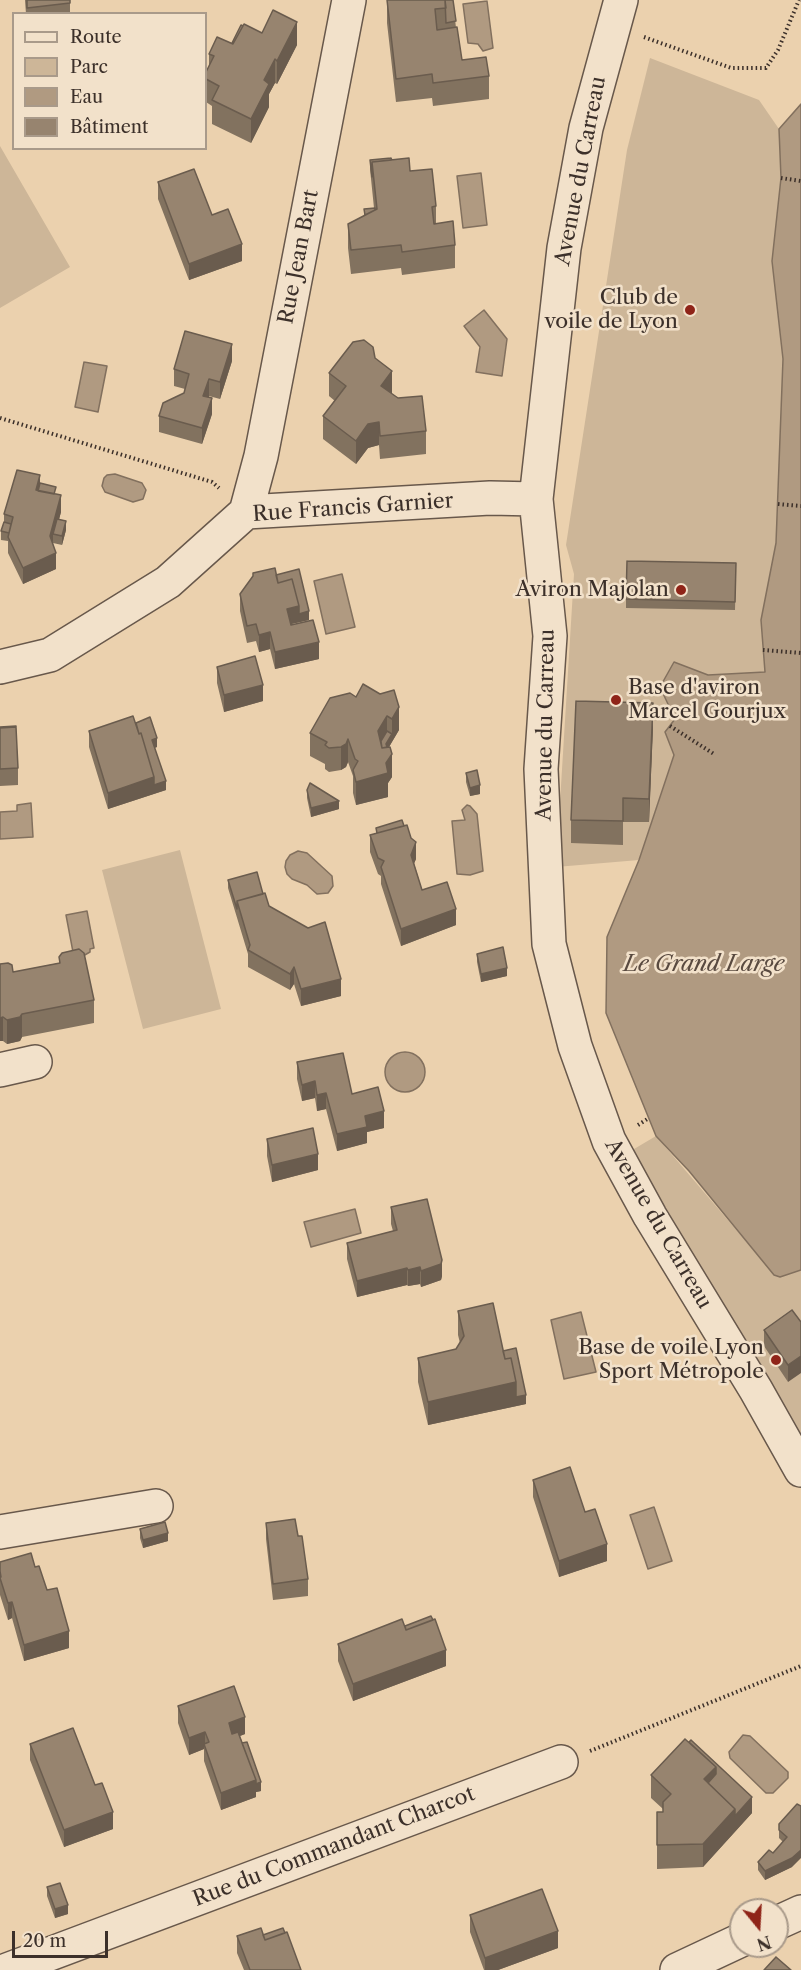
<!DOCTYPE html>
<html>
<head>
<meta charset="utf-8">
<style>
	body { margin:0 }
	#map { position:relative; width:801px; height:1970px; overflow:hidden; background:#ebd1ae; font-family:"Libre Caslon Text",serif }
	canvas { display:block }
	.legend { position:absolute; left:12px; top:12px; width:195px; height:138px; box-sizing:border-box; background:#f2e1ca; border:2px solid #a99a8a; margin:0; padding:8px 10px; list-style:none; font-size:18px; color:#3c302a }
	.legend li { display:flex; align-items:center; gap:12px; height:30px }
	.legend b { width:30px; border:2px solid #a99a8a }
	.north { position:absolute; left:729px; top:1898px; width:60px; height:60px; box-sizing:border-box; background:#f2e1ca; border:2px solid #a99a8a; border-radius:50%; rotate:162deg; font-size:16px; font-weight:700; line-height:24px; text-align:center; color:#3c302a }
	.north::after { content:''; display:block; margin:auto; width:21px; height:27px; background:#8f2418; clip-path:polygon(50% 0,100% 100%,50% 72%,0 100%) }
	.scale { position:absolute; left:12px; top:1931px; width:96px; height:27px; box-sizing:border-box; border:3px solid #3c302a; border-top:0; padding-left:8px; font-size:18px; line-height:21px; white-space:nowrap; color:#3c302a; -webkit-text-stroke:4px #f2e1ca; paint-order:stroke }
</style>
</head>
<body>
<div id="map">
<canvas width="801" height="1970"></canvas>
<ul class="legend">
<li><b style="height:8px;background:#f2e1ca"></b>Route</li>
<li><b style="height:16px;background:#cdb698"></b>Parc</li>
<li><b style="height:16px;background:#b09a81"></b>Eau</li>
<li><b style="height:16px;background:#97846f"></b>Bâtiment</li>
</ul>
<div class="north">N</div>
<div class="scale">20 m</div>
</div>
<script>
const ctx = document.querySelector('canvas').getContext('2d');
ctx.lineJoin = 'round';
function paint(path, color) { ctx.fillStyle = color; ctx.fill(path, 'evenodd'); }
const poly = rows => new Path2D(rows.map(r => 'M' + r).join(''));
function stroke(path, color, width, dash) { ctx.strokeStyle = color; ctx.lineWidth = width; ctx.lineCap = dash ? 'butt' : 'round'; ctx.setLineDash(dash || []); ctx.stroke(path); }
function label(font, color, halo, rows, align = 'center') {
  ctx.font = font + ' "Libre Caslon Text",serif'; ctx.lineWidth = 5; ctx.setLineDash([]); ctx.textBaseline = 'middle'; ctx.strokeStyle = halo; ctx.fillStyle = color; for (const [text, x, y, turn = 0] of rows) {
    ctx.save(); ctx.translate(x, y); ctx.rotate((+turn || 0) * Math.PI / 180); ctx.textAlign = isNaN(turn) ? turn : align; if (halo) ctx.strokeText(text, 0, 0); ctx.fillText(text, 0, 0); ctx.restore();
  }
}
paint(poly([
	[650,58,759,100,779,129,781,178,772,261,783,359,776,543,761,620,765,672,708,675,660,687,675,720,665,732,674,755,639,860,556,867,574,574,566,545,627,150],
	[0,146,70,267,0,308],
	[180,850,221,1009,143,1029,102,870],
	[656,1136,774,1274,801,1268,801,1445,629,1152]
]), '#cdb698');
const water = poly([
	[487,1,493,48,483,51,478,44,468,43,463,4,487,1],
	[801,104,801,1270,780,1277,774,1275,689,1171,656,1136,606,1013,607,937,639,860,674,755,665,732,675,719,660,687,674,662,708,675,765,672,761,620,776,543,783,359,772,261,781,178,779,129,801,104],
	[481,173,487,225,463,228,457,176,481,173],
	[484,310,507,339,502,376,476,372,480,347,464,326,484,310],
	[84,362,107,366,98,412,75,407,84,362],
	[115,474,142,483,146,490,143,499,133,502,105,492,102,486,104,478,107,475,115,474],
	[342,574,355,627,326,634,314,581,342,574],
	[31,803,33,837,0,839,0,812,17,811,17,805,31,803],
	[467,805,470,806,477,814,483,871,470,875,457,874,452,821,465,820,462,810,467,805],
	[298,851,307,853,332,876,333,886,328,893,317,894,307,885,292,879,287,874,285,867,286,861,290,855,298,851],
	[87,911,94,948,90,949,90,952,83,956,73,952,66,915,87,911],
	'385 1072a20 20 0 1 1 40 0a20 20 0 1 1-40 0Z',
	[355,1209,361,1233,311,1247,304,1222,355,1209],
	[581,1312,596,1372,564,1379,551,1320,581,1312],
	[654,1507,672,1561,648,1569,630,1515,654,1507],
	[743,1735,750,1736,788,1772,788,1778,773,1793,766,1793,730,1758,729,1752,743,1735]
]);
paint(water, '#b09a81');
stroke(water, '#82705e', 1.5);
const minor = poly([
	[621,0,586,128,564,248,536,499,550,636,541,769,549,944,575,1046,609,1141,650,1216,756,1390,801,1470],
	[246,512,261,456,349,0],
	[0,667,50,655,168,582,246,512,490,498,536,499],
	[0,1070,35,1062],
	[0,1532,156,1506],
	[777,1923,801,1912],
	[7,1970,561,1762],
	[677,1970,741,1940]
]);
stroke(minor, '#68584b', 36);
stroke(poly([
	[644,37,731,68,766,68,778,50,799,0],
	[781,178,801,181],
	[0,418,212,482,219,488],
	[778,504,801,506],
	[763,650,801,653],
	[670,726,714,754],
	[638,1125,649,1118],
	[590,1751,801,1666]
]), '#3c302a', 4, [1.5, 3]);
stroke(minor, '#f2e1ca', 33);
paint(poly([
	[25,0,70,0,70,14,26,14],
	[387,0,453,0,456,28,462,60,489,76,489,99,433,106,432,98,396,102,387,23],
	[262,33,297,45,277,84,275,83,269,94,269,107,251,143,212,124,212,106,206,102,206,72,209,66,209,54,232,43],
	[370,160,392,160,410,171,436,206,436,224,455,245,455,268,402,275,401,268,351,274,348,248,348,224,364,216,364,209,374,208,370,169],
	[158,182,212,215,242,261,189,280,158,199],
	[375,358,392,394,426,431,426,454,380,459,379,445,368,448,356,464,323,439,323,416,335,401,329,396,329,373],
	[232,361,220,399,209,396,212,414,202,444,159,432,159,416,184,393,185,389,174,386,174,369],
	[40,483,56,494,61,512,59,519,66,530,62,545,53,543,56,569,23,584,8,553,8,541,1,540,1,531,4,522,4,514],
	[736,563,735,610,626,608,626,599],
	[276,575,309,620,291,624,319,659,275,669,270,649,259,652,256,641,247,643,240,611,240,594],
	[217,667,263,701,224,712,217,683],
	[380,694,399,730,389,747,392,777,388,783,388,797,356,805,353,793,353,776,348,762,346,767,341,770,329,772,325,769,325,764,310,756,310,733,356,697],
	[136,723,157,747,155,748,166,790,108,809,89,747,89,731],
	[0,727,18,768,18,785,0,786],
	[653,727,649,822,623,822,623,845,571,843,571,820],
	[466,773,480,794,470,796,466,782],
	[307,790,339,809,311,817,307,798],
	[376,828,416,859,414,863,422,890,456,925,401,946,381,884,381,876,378,874,370,852,370,835,376,834],
	[228,880,263,894,269,906,341,996,301,1006,294,984,290,990,248,967,248,954,228,888],
	[477,954,507,976,481,982,477,962],
	[59,957,94,1000,94,1023,22,1037,20,1041,7,1044,3,1041,0,1041,0,964,13,972,59,963],
	[297,1062,352,1094,384,1128,367,1132,367,1143,337,1151,326,1109,317,1111,315,1098,302,1101,297,1079],
	[267,1139,318,1170,272,1182,267,1156],
	[391,1207,442,1276,441,1280,421,1287,420,1284,408,1286,407,1285,357,1297,347,1259,347,1243,393,1231,391,1224],
	[792,1310,788,1382,764,1346,764,1330],
	[458,1311,503,1351,526,1404,428,1425,418,1382,418,1358,456,1349,460,1343,458,1335],
	[533,1480,585,1512,607,1561,559,1577,533,1497],
	[266,1523,308,1579,308,1596,273,1600,266,1539],
	[140,1529,168,1541,143,1548,140,1538],
	[0,1562,35,1567,47,1590,69,1648,24,1661,12,1618,8,1620,0,1595],
	[405,1626,446,1666,353,1701,338,1661,338,1644],
	[178,1706,245,1734,240,1736,261,1791,256,1792,256,1797,221,1810,204,1761,204,1749,189,1755,178,1723],
	[30,1744,113,1829,64,1847,30,1760],
	[651,1775,752,1813,703,1867,657,1869,657,1812,663,1812,663,1809,651,1798],
	[797,1804,792,1867,765,1880,758,1870,758,1862,773,1853,783,1842,779,1838,779,1824],
	[47,1887,68,1914,55,1918,47,1896],
	[470,1915,558,1948,498,1970,484,1970,470,1932],
	[263,1935,301,1970,244,1970,237,1953,237,1936]
]), '#82725f');
paint(poly([
	[297,22,297,45,277,84,277,61],
	[275,59,275,83,269,94,269,107,251,143,251,119,264,80],
	[242,244,242,261,189,280,189,264],
	[232,344,232,361,220,399,220,382],
	[392,371,392,394,381,386],
	[209,379,209,396,203,412,203,396],
	[212,398,212,414,202,444,202,428],
	[379,422,379,445,368,448,356,464,356,441,368,424],
	[40,475,40,491,36,490],
	[61,495,61,512,55,535,53,534,53,543,50,536],
	[66,521,66,530,62,545,62,536],
	[56,553,56,569,23,584,23,568],
	[299,606,309,611,309,620,287,625,287,609],
	[270,632,270,649,259,652,259,635],
	[319,642,319,659,275,669,275,652],
	[263,685,263,701,224,712,224,695],
	[653,703,653,727,649,822,649,799],
	[399,707,399,730,386,752,386,744,392,734,392,719],
	[387,716,387,740,378,746,378,731],
	[157,738,157,747,152,748,152,740],
	[348,739,348,762,346,767,341,770,341,747],
	[392,754,392,777,388,783,388,797,356,805,356,782,382,763],
	[154,777,166,781,166,790,108,809,108,793],
	[480,785,480,794,470,796,470,788],
	[339,801,339,809,311,817,311,808],
	[416,842,416,859,411,871,411,855],
	[456,909,456,925,401,946,401,929],
	[294,967,294,984,290,990,290,974],
	[507,968,507,976,481,982,481,974],
	[341,979,341,996,301,1006,301,989],
	[22,1014,22,1037,20,1041,7,1044,7,1020],
	[3,1017,3,1041,0,1041,0,1018],
	[315,1081,315,1098,302,1101,302,1085],
	[326,1093,326,1109,317,1111,317,1095],
	[384,1111,384,1128,367,1132,367,1143,337,1151,337,1134,365,1116],
	[318,1154,318,1170,272,1182,272,1165],
	[442,1260,442,1276,441,1280,421,1287,421,1271],
	[420,1267,420,1284,408,1286,408,1270],
	[407,1268,407,1285,357,1297,357,1281],
	[801,1356,801,1373,788,1382,788,1365],
	[516,1382,526,1395,526,1404,428,1425,428,1402],
	[168,1533,168,1541,143,1548,143,1540],
	[607,1544,607,1561,559,1577,559,1561],
	[12,1602,12,1618,8,1620,8,1603],
	[69,1631,69,1648,24,1661,24,1645],
	[446,1650,446,1666,353,1701,353,1684],
	[245,1717,245,1734,229,1740,229,1723],
	[205,1732,205,1748,204,1744,204,1749,189,1755,189,1738],
	[716,1767,716,1791,704,1779],
	[256,1780,261,1782,261,1791,256,1792,256,1797,221,1810,221,1793],
	[752,1797,752,1813,703,1867,703,1844,735,1809],
	[113,1812,113,1829,64,1847,64,1830],
	[801,1850,801,1858,792,1867,765,1880,765,1871],
	[68,1905,68,1914,55,1918,55,1909],
	[558,1931,558,1948,498,1970,485,1970,485,1958]
]), '#6a5c4e');
const building = poly([
	[27,0,70,0,70,3,27,8,27,0],
	[387,0,445,0,446,8,435,9,437,30,457,27,462,60,486,57,489,76,433,83,432,74,396,79,387,0],
	[445,0,453,0,456,21,446,23,445,0],
	[273,10,297,22,277,61,275,59,264,80,269,84,251,119,212,100,219,86,206,79,206,72,214,56,209,54,217,37,233,44,244,24,262,33,273,10],
	[241,25,243,26,233,44,232,43,241,25],
	[391,158,392,160,372,162,372,177,370,160,391,158],
	[409,158,410,171,432,169,436,206,432,207,434,224,453,221,455,245,402,252,401,245,351,250,348,224,377,209,372,162,409,158],
	[194,169,212,215,228,209,242,244,189,264,158,182,194,169],
	[375,208,375,210,365,215,364,209,375,208],
	[185,331,232,344,220,382,209,379,203,396,212,398,202,428,159,416,163,403,184,393,189,374,174,369,185,331],
	[364,340,373,347,375,358,392,371,381,386,398,398,422,396,426,431,380,436,379,422,368,424,356,441,323,416,346,386,329,373,353,342,364,340],
	[17,470,40,475,36,490,61,495,50,536,56,553,23,568,8,537,13,517,4,514,17,470],
	[40,483,56,487,54,494,38,491,40,483],
	[57,519,66,521,62,536,53,534,57,519],
	[4,522,11,524,9,533,1,531,4,522],
	[627,561,736,563,735,602,626,599,627,561],
	[275,568,278,583,292,579,299,606,287,609,291,625,313,620,319,642,275,652,270,632,259,635,256,624,247,626,240,594,253,576,253,573,275,568],
	[299,569,309,611,299,614,299,606,292,579,278,583,276,575,299,569],
	[255,656,263,685,224,695,217,667,255,656],
	[363,684,380,694,394,690,399,707,392,719,387,716,378,731,382,748,390,747,392,754,386,763,388,773,356,782,353,770,358,761,355,759,348,739,346,744,341,747,329,748,325,745,327,742,310,733,330,698,350,693,356,697,363,684],
	[576,701,653,703,649,799,623,798,623,821,571,820,576,701],
	[133,716,139,734,141,733,154,777,108,793,89,731,133,716],
	[150,717,157,738,152,740,166,781,154,785,154,777,141,733,139,734,136,723,150,717],
	[16,726,16,727,0,728,0,727,16,726],
	[16,727,18,768,0,769,0,728,16,727],
	[387,731,392,734,386,744,387,747,382,748,381,741,387,731],
	[477,770,480,785,470,788,466,773,477,770],
	[310,783,339,801,311,808,307,790,310,783],
	[402,820,404,826,377,833,376,828,402,820],
	[407,825,411,838,416,842,411,855,422,890,447,882,456,909,401,929,381,867,384,861,378,858,370,835,407,825],
	[257,872,263,894,237,901,237,909,228,880,257,872],
	[265,893,269,906,308,928,325,922,341,979,301,989,294,967,290,974,248,950,250,945,237,901,265,893],
	[503,947,507,968,481,974,477,954,503,947],
	[79,949,84,953,94,1000,22,1014,20,1017,7,1020,3,1017,0,1018,0,964,8,963,12,965,13,972,60,963,59,957,62,953,79,949],
	[343,1053,352,1094,378,1087,384,1111,365,1116,367,1127,337,1134,326,1093,317,1095,315,1081,302,1085,297,1062,343,1053],
	[313,1128,318,1154,272,1165,267,1139,313,1128],
	[427,1199,442,1260,441,1264,421,1271,420,1267,408,1270,407,1268,357,1281,347,1243,397,1230,391,1207,427,1199],
	[493,1303,505,1359,511,1358,516,1382,428,1402,418,1358,456,1349,464,1336,458,1311,493,1303],
	[792,1310,801,1322,801,1356,788,1365,764,1330,792,1310],
	[516,1348,526,1395,516,1397,516,1382,511,1358,505,1359,503,1351,516,1348],
	[570,1467,585,1512,595,1509,607,1544,559,1561,533,1480,570,1467],
	[295,1519,298,1536,302,1536,308,1579,273,1584,266,1523,295,1519],
	[165,1522,168,1533,143,1540,140,1529,165,1522],
	[31,1553,35,1567,39,1566,47,1590,57,1588,69,1631,24,1645,12,1602,8,1603,0,1578,0,1577,1,1577,0,1571,0,1562,31,1553],
	[431,1616,433,1620,406,1630,405,1626,431,1616],
	[402,1619,406,1630,435,1619,446,1650,353,1684,338,1644,402,1619],
	[234,1686,245,1717,229,1723,232,1734,238,1732,256,1780,221,1793,204,1744,209,1742,205,1732,189,1738,178,1706,234,1686],
	[73,1728,95,1785,102,1783,113,1812,64,1830,30,1744,73,1728],
	[685,1739,716,1767,704,1779,735,1809,703,1844,657,1845,657,1812,663,1812,663,1802,671,1794,651,1775,685,1739],
	[691,1740,752,1797,735,1816,735,1809,708,1783,716,1774,716,1767,689,1742,691,1740],
	[247,1742,261,1782,256,1784,256,1780,242,1743,247,1742],
	[797,1804,801,1806,801,1850,792,1858,765,1871,758,1862,769,1850,773,1853,787,1837,779,1830,779,1824,797,1804],
	[60,1883,68,1905,55,1909,47,1887,60,1883],
	[542,1889,558,1931,485,1958,470,1915,542,1889],
	[261,1928,265,1940,287,1932,301,1970,250,1970,237,1936,261,1928],
	[283,1928,285,1933,265,1940,263,1935,283,1928],
	[776,1957,791,1970,764,1970,776,1957]
]);
paint(building, '#97846f');
stroke(building, '#6a5c4e', 1.5);
for (const [x, y, r, color] of [
	[690,310,6,"#8f2418"],
	[681,590,6,"#8f2418"],
	[616,700,6,"#8f2418"],
	[776,1360,6,"#8f2418"]
]) { const dot = new Path2D(); dot.arc(x, y, r, 0, 2 * Math.PI); ctx.fillStyle = color; ctx.fill(dot); stroke(dot, '#f2e1ca', 2); }
label('21px', '#3c302a', '#f2e1ca', [
	["Avenue du Carreau",581,171,-79],
	["Rue Jean Bart",299,257,-79],
	["Rue Francis Garnier",353,508,-4],
	["Avenue du Carreau",546,725,-89],
	["Avenue du Carreau",658,1224,60],
	["Rue du Commandant Charcot",334,1847,-21]
]);
label('21px', '#3c302a', '#f2e1ca', [
	["Club de",678,298],
	["voile de Lyon",678,322],
	["Aviron Majolan",669,590],
	["Base d'aviron",628,688,"left"],
	["Marcel Gourjux",628,712,"left"],
	["Base de voile Lyon",764,1348],
	["Sport Métropole",764,1372]
], 'right');
label('italic 22px', '#594a40', '#f2e1ca', [
	["Le Grand Large",704,965]
]);
</script>
</body>
</html>
